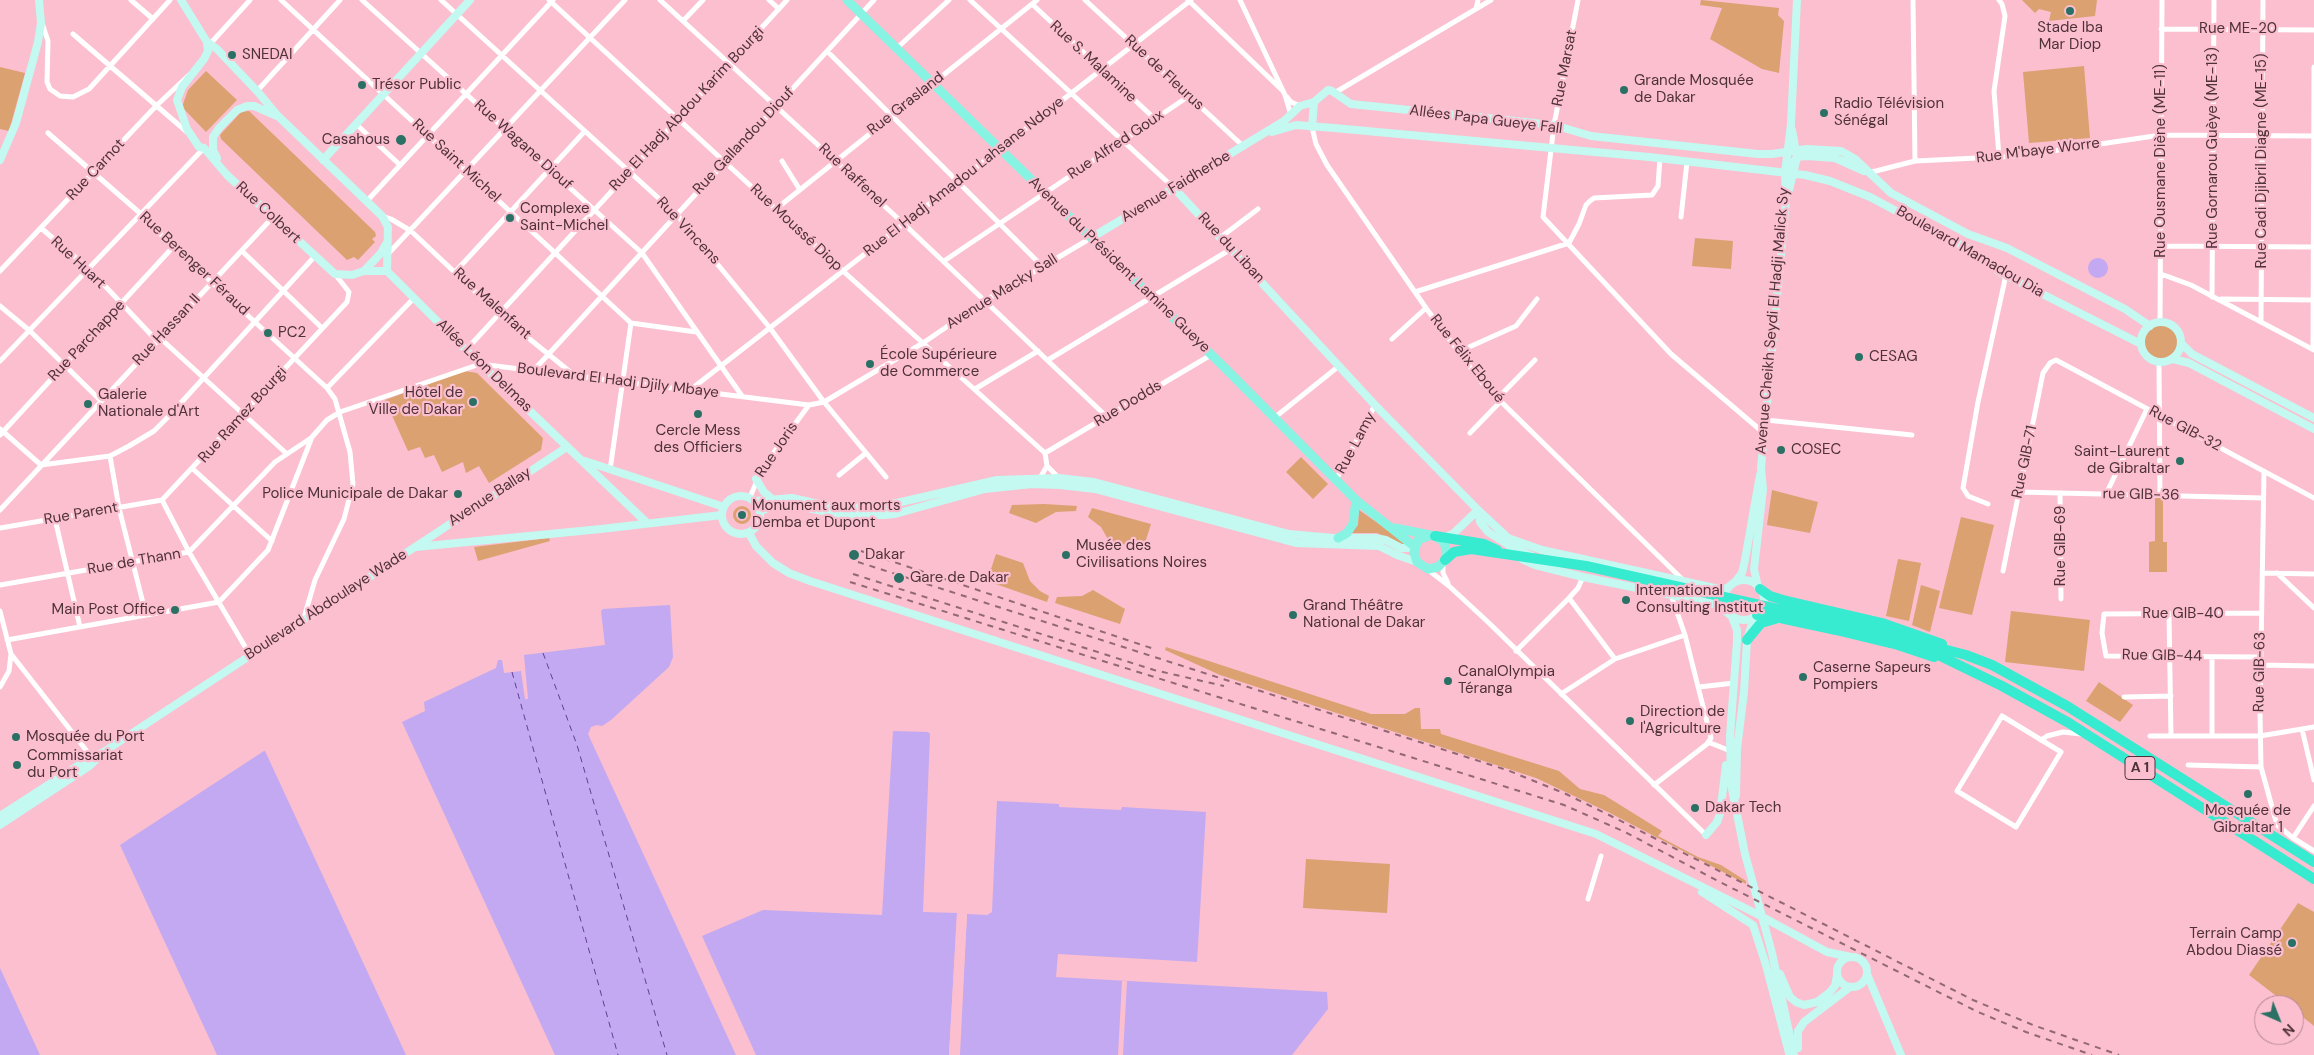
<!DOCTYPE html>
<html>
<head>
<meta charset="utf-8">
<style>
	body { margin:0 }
	#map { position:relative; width:2314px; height:1055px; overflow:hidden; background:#fbbfcf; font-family:"DM Sans",sans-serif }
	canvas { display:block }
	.north { position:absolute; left:2254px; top:995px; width:50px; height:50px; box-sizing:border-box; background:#fbbfcf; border:1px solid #b68693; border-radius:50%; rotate:136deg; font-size:14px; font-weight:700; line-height:20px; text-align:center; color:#4f313a }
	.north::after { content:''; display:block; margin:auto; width:18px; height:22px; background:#2b7064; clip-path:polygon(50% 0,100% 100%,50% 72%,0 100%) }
</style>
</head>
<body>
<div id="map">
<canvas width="2314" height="1055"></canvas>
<div class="north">N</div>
</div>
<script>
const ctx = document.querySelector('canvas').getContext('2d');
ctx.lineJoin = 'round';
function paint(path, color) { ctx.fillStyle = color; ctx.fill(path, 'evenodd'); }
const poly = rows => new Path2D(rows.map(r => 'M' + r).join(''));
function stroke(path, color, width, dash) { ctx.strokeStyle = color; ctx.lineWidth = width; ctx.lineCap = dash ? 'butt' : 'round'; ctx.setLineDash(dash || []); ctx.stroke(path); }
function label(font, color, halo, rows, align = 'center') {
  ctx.font = font + ' "DM Sans",sans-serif'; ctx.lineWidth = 4.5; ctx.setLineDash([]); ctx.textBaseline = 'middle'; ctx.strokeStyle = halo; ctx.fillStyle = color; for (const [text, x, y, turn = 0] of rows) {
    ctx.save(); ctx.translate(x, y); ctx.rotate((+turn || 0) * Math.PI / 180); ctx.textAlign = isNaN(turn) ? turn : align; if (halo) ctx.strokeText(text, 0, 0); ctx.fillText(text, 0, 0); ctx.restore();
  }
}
paint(poly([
	[1701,0,1779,8,1778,15,1784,21,1779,73,1762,69,1710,39,1722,8,1700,5],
	[2022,0,2097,0,2095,16,2049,21,2051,12,2039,9,2035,13],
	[2084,66,2090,138,2029,143,2023,72],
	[0,67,25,73,9,131,0,129],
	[206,71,237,100,206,132,182,107,188,90],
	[249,111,375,232,376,236,372,239,375,242,358,260,354,257,347,260,221,139,220,135,241,112],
	[1695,238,1733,241,1731,269,1692,266],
	'2144 343a18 18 0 1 1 36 0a18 18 0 1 1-36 0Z',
	[464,371,477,373,543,438,541,450,489,483,479,466,466,473,463,462,442,472,434,455,425,458,420,447,408,451,385,400],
	[1301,457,1328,484,1313,499,1286,472],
	[1772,490,1818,502,1810,533,1767,525],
	[2155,496,2163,496,2163,542,2167,542,2167,572,2149,572,2149,542,2155,541],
	[1044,504,1077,506,1076,511,1056,512,1036,523,1009,513,1012,505],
	'733 515a9 9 0 1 1 18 0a9 9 0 1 1-18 0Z',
	[1092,508,1151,524,1144,546,1110,543,1101,527,1088,517],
	[1359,510,1408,544,1404,545,1377,533,1351,533,1358,525],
	[1961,517,1994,525,1972,615,1939,608],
	[549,538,550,541,478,561,474,547],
	[996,554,1023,563,1030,581,1040,591,1049,596,1047,602,990,582,988,578],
	[1898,559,1921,563,1909,621,1886,616],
	[1921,585,1940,591,1930,632,1912,625],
	[1093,590,1125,609,1120,624,1055,603,1057,597,1082,596],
	[2011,611,2090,620,2084,671,2005,662],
	[1166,647,1371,714,1405,714,1415,708,1420,708,1421,729,1440,729,1441,734,1559,771,1580,789,1604,795,1662,831,1658,836,1698,857,1721,865,1746,881,1746,884,1610,813,1536,778,1220,675,1165,650],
	[2099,682,2133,705,2120,722,2086,701],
	[1306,859,1390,864,1387,913,1303,908],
	[2298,903,2314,912,2314,1026,2294,1010,2294,1005,2288,1005,2249,975]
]), '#dba171');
paint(poly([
	'2088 268a10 10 0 1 1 20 0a10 10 0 1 1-20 0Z',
	[670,605,673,657,669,667,611,720,602,726,597,725,591,727,588,734,736,1055,555,1055,402,722,425,711,424,702,496,668,498,660,502,660,504,673,521,671,525,699,528,699,524,655,605,645,601,611,603,609],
	[893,731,928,732,930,734,923,912,957,913,949,1055,756,1055,702,936,763,910,882,915],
	[264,751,265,751,406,1055,217,1055,120,845],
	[997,801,1059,804,1059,807,1121,810,1122,807,1206,812,1197,962,1058,954,1056,977,1327,992,1328,1009,1292,1055,959,1055,967,914,987,915,992,912],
	[0,968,40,1055,0,1055]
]), '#c2a9f1');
paint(poly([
	[957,913,959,913,951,1055,949,1055],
	[964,913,967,914,960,1055,957,1055],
	[1122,981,1127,981,1123,1055,1118,1055]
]), '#fbbfcf');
stroke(poly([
	[543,653,577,745,667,1055],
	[512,672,618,1055]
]), '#623f93', 1, [6, 5]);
stroke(poly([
	[131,0,153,19],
	[281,0,631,323],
	[362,0,642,253,742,396],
	[441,0,677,215,770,328,824,402,886,477],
	[549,0,843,271,1045,453],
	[660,0,904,224,1107,417],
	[769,0,779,9],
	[970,0,1174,188],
	[1085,0,1243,146],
	[1188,0,1283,91],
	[1240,0,1285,95,1291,115],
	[1578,0,1554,125,1543,217,1671,354,1765,434],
	[1913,0,1915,161],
	[1999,0,2002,4,2005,16,1994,91,1999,157],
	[1032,4,1155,119],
	[1476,9,1478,0],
	[683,21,703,0],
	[42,23,48,41,47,82,50,89,60,96,73,97,89,89,170,0],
	[2161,29,2314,30],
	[73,34,187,132],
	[210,44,250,0],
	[897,48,949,0],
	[827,51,1042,266],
	[257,91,340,0],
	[1336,92,1491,0],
	[1287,97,1291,102,1300,106],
	[356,124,400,165],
	[1312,127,1316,144,1327,165,1426,308,1482,383,1684,581],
	[48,133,141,214,173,247,327,388,335,399,350,452,353,484,344,519,315,580,303,621],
	[782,161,800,190],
	[1868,173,1915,161,2019,156,2161,135,2314,136],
	[366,202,553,0],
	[776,209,1037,0],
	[382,216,391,219,411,231,500,315,574,375],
	[1681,217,1687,162],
	[41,228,89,269,157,341],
	[1221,237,1258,209],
	[2161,246,2314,247],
	[242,251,322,328],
	[387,255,625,0],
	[944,261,1189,96],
	[0,271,156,106,189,75],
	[455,272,585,131],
	[2161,274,2191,285,2314,350],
	[1415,292,1569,243,1579,224,1586,205,1590,201,1594,198,1652,195,1658,186,1660,158],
	[2212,297,2214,0],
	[2221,299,2314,300],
	[0,306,30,331,101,401],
	[2160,322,2162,0],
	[2261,322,2263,0],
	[631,323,696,332],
	[160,338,287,454],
	[1392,339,1426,308],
	[2313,349,2314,67],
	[466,350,787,0],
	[1458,352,1516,326,1537,299],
	[1048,360,1231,249],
	[0,361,204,148],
	[2159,363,2160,495],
	[534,370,874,0],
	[327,388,414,298],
	[975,389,1038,351],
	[690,390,1191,0],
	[1497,399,1535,360],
	[1274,418,1339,366],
	[1766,420,1912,435],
	[0,429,41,465,110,456,129,446,154,431,168,417,315,256],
	[1470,433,1500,402],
	[0,435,173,247],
	[1045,453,1211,355],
	[1045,453,1047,466,1059,478],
	[110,456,119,508,146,615],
	[193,469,272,541],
	[610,470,631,323],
	[2264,471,2260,712,2261,767,2277,825,2293,838,2314,851],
	[839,475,866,453],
	[1040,478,1047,466],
	[1336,480,1375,405],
	[2019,492,2263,498],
	[2060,493,2061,599],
	[2106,494,2147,409],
	[750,497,763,467,809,405],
	[162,500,347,302,349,292,335,274],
	[162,500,189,552,250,655],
	[1988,504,1968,496,1963,488,1978,402,2006,275],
	[0,510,273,217],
	[55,519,80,627],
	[0,528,162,500],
	[1443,563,1443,573,1448,583],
	[1427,569,1449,586,1489,623,1706,835],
	[2003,571,2043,373,2050,363,2056,360,2314,498],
	[2263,573,2314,574],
	[2277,573,2314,608],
	[0,585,189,552,275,462,311,438],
	[1569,598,1615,659],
	[0,611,11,654,93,759],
	[2169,614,2171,736],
	[7,640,219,602,268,550,312,437,327,420,340,412,480,364,809,405,824,402,923,343,986,300,1091,238],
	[1516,651,1569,598,1578,588,1583,577],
	[2260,657,2106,656,2102,633,2104,614,2261,613],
	[2260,665,2314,666],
	[0,687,9,671,11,654],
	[1699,687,1734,683],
	[1561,694,1615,659,1685,635],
	[2124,697,2171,696],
	[2002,716,2061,752,2016,827,1957,791,2002,716],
	[2302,729,2314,780],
	[2150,736,2260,736,2314,727],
	[2212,736,2212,657],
	[2041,740,2047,736,2063,732,2081,734],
	[1708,742,1728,750],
	[2188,765,2261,767],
	[1654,785,1707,744,1711,738,1685,635,1671,595],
	[2293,838,2314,806],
	[1588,899,1601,856]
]), '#fff', 5);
stroke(poly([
	[181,0,207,42,217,49,257,91,278,116,382,216,388,227,387,271],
	[207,42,208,51,204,59,182,87,177,100,187,129,199,147,204,148,227,175,335,274,352,275,364,271,387,271],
	[1312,127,1314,102],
	[1272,132,1296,125,1334,128,1649,157,1805,175,1830,181,1870,197,1900,213,1967,248,2001,273,2141,344],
	[217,158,213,150,213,137,219,128,237,110,247,106,254,106,277,116],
	[0,160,16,123,38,42,41,23,39,0],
	[323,160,470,0],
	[1786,172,1797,157,1807,156,1835,158,1864,171],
	[1174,188,1375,405,1478,510,1508,538,1542,550,1719,589,1728,588],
	[1788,194,1797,157,1792,130],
	[1091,238,1261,135,1284,121,1300,106,1314,102,1328,90,1332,91,1351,104,1554,125,1591,136,1758,154,1772,154,1807,149,1841,151,1855,159,1891,193,1968,234,2007,248,2125,309,2150,326],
	[364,271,381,253,386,244],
	[387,271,466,350,646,522],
	'2141 342a20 20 0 1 1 40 0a20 20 0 1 1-40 0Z',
	[2181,343,2192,354,2314,418],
	[2173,359,2189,363,2314,429],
	[585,461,724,507],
	[756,479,764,492,772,499],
	'722 515a19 19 0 1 1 38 0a19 19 0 1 1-38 0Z',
	[755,501,792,498,832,507,875,508,997,480,1059,478,1094,482,1289,534,1334,538,1375,538,1386,540,1401,548,1414,548],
	[761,511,772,506,793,505,843,515,884,515,895,514,985,489,1032,484,1060,485,1095,489,1296,543,1379,546,1397,555,1417,562],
	[1479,511,1480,522,1488,532,1510,546,1532,556],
	[749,533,756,546,773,563,789,573,810,581,1596,834,1757,914,1827,952,1851,957],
	[1446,537,1454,533,1478,510],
	[416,547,601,529,722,515],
	[1522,559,1535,565,1583,577,1711,603,1721,607,1730,615],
	'1724 600a20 20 0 1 1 40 0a20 20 0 1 1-40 0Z',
	[1735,582,1742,573,1745,560,1760,475],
	[1758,587,1754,569,1763,489,1761,468,1786,201,1785,173,1791,124,1797,0],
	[1732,617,1737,630,1737,642,1730,736,1731,784,1745,854,1772,953,1794,1055],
	[1736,796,1737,749,1744,692,1747,640,1754,617],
	[0,816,85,761,105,751,567,447],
	[0,825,88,767,98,758],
	[1706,835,1717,822,1720,814,1726,765],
	[1702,892,1753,925,1766,965,1789,1053],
	'1837 972a15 15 0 1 1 30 0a15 15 0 1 1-30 0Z',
	[1780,974,1790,997,1796,1002,1804,1005,1817,1002,1829,993,1835,986,1837,975],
	[1867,974,1901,1055],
	[1798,1048,1798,1031,1804,1022,1850,987]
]), '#c3f9f1', 8);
stroke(poly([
	[847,0,1226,369,1356,500,1415,547],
	[1395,528,1435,536,1444,542,1447,553,1445,560,1438,567,1428,569,1417,562,1414,552,1418,540,1431,535],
	[1338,538,1347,533,1353,524,1356,500]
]), '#86f3e3', 9);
stroke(poly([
	[1435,536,1484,544,1497,550],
	[1445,560,1454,552,1471,549,1586,566,1871,630,1966,655,1992,665,2067,706,2314,862],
	[1760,589,1770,596,1783,600,1882,623,1942,644],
	[1757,615,1771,616,1836,630,1898,645,1934,657],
	[1747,640,1761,623,1775,619],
	[1928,650,2002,686,2069,723,2314,879]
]), '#36ebd0', 10);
stroke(poly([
	[861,551,1154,649],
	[858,562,1507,770,1566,794,1609,815,1973,1000,2033,1025,2119,1055],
	[853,574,1154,670,1224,686],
	[850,582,1564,805,1625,832,1718,881,1978,1012,2026,1032,2092,1055]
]), '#916873', 2, [6, 6]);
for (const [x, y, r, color] of [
	[2070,11,5,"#2b7064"],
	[232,55,5,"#2b7064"],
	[362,85,5,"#2b7064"],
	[1624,90,5,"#2b7064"],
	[1824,113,5,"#2b7064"],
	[401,140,6,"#2b7064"],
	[510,218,5,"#2b7064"],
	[268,333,5,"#2b7064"],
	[1859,357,5,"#2b7064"],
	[870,364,5,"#2b7064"],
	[473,402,5,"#2b7064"],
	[88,404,5,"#2b7064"],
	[698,414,5,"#2b7064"],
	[1781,450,5,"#2b7064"],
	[2180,461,5,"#2b7064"],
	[458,494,5,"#2b7064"],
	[742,515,5,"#2b7064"],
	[854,555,6,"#2b7064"],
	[1066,555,5,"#2b7064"],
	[899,578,6,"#2b7064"],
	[1626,600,5,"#2b7064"],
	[175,610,5,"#2b7064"],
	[1293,615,5,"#2b7064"],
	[1803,677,5,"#2b7064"],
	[1448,681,5,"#2b7064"],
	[1630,721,5,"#2b7064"],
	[16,737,5,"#2b7064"],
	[17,765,5,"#2b7064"],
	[2248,794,5,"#2b7064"],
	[1695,808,5,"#2b7064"],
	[2292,943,5,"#2b7064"]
]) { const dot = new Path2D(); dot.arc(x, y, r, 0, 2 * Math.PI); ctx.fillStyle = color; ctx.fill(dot); stroke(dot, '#fbbfcf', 2); }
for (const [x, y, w] of [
	[2140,768,30]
]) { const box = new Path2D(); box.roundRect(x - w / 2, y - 11.5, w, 23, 4); ctx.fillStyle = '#fbbfcf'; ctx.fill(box); stroke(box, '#4f313a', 1); }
label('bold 14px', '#4f313a', null, [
	["A 1",2140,768]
]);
label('15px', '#4f313a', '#fbbfcf', [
	["Stade Iba",2070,28,"center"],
	["Mar Diop",2070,45,"center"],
	["SNEDAI",242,55],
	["Grande Mosquée",1634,81],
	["de Dakar",1634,98],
	["Trésor Public",372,85],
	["Radio Télévision",1834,104],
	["Sénégal",1834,121],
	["Casahous",390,140,"right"],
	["Complexe",520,209],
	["Saint-Michel",520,226],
	["PC2",278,333],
	["École Supérieure",880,355],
	["de Commerce",880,372],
	["CESAG",1869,357],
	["Hôtel de",463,393,"right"],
	["Ville de Dakar",463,410,"right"],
	["Galerie",98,395],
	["Nationale d'Art",98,412],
	["Cercle Mess",698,431,"center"],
	["des Officiers",698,448,"center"],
	["COSEC",1791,450],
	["Saint-Laurent",2170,452,"right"],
	["de Gibraltar",2170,469,"right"],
	["Police Municipale de Dakar",448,494,"right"],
	["Monument aux morts",752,506],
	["Demba et Dupont",752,523],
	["Musée des",1076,546],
	["Civilisations Noires",1076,563],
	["Dakar",865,555],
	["Gare de Dakar",910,578],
	["International",1636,591],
	["Consulting Institut",1636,608],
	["Grand Théâtre",1303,606],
	["National de Dakar",1303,623],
	["Main Post Office",165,610,"right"],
	["Caserne Sapeurs",1813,668],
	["Pompiers",1813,685],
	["CanalOlympia",1458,672],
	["Téranga",1458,689],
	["Direction de",1640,712],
	["l'Agriculture",1640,729],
	["Mosquée du Port",26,737],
	["Commissariat",27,756],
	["du Port",27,773],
	["Dakar Tech",1705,808],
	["Mosquée de",2248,811,"center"],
	["Gibraltar 1",2248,828,"center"],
	["Terrain Camp",2282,934,"right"],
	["Abdou Diassé",2282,951,"right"]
], 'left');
label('15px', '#4f313a', '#fbbfcf', [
	["Rue ME-20",2238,29],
	["Rue S. Malamine",1093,62,43],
	["Rue Marsat",1565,68,-79],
	["Rue de Fleurus",1164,73,43],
	["Rue Grasland",906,104,-38],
	["Rue El Hadj Abdou Karim Bourgi",687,109,-47],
	["Allées Papa Gueye Fall",1486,120,7],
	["Rue Gallandou Diouf",744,141,-47],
	["Rue Wagane Diouf",523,145,42],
	["Rue Alfred Goux",1116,145,-34],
	["Rue Gornarou Guèye (ME-13)",2213,148,-90],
	["Rue M'baye Worre",2038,151,-7],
	["Rue Saint Michel",456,161,43],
	["Rue Ousmane Diène (ME-11)",2161,161,-90],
	["Rue Cadi Djibril Diagne (ME-15)",2262,161,-90],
	["Rue Carnot",96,170,-47],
	["Rue Raffenel",852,176,43],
	["Rue El Hadj Amadou Lahsane Ndoye",964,177,-38],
	["Avenue Faidherbe",1176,187,-31],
	["Rue Colbert",268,213,43],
	["Rue Moussé Diop",796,228,43],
	["Rue Vincens",688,231,47],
	["Rue du Liban",1231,248,47],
	["Boulevard Mamadou Dia",1970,252,30],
	["Rue Huart",78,263,43],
	["Rue Berenger Féraud",194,264,43],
	["Avenue du Président Lamine Gueye",1119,265,44],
	["Avenue Macky Sall",1002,292,-32],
	["Rue Malenfant",492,304,42],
	["Avenue Cheikh Seydi El Hadji Malick Sy",1773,321,-85],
	["Rue Hassan ll",167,330,-47],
	["Rue Parchappe",87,341,-47],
	["Rue Félix Eboué",1467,359,51],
	["Allée Léon Delmas",484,366,44],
	["Boulevard El Hadj Djily Mbaye",618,381,7],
	["Rue Dodds",1128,404,-31],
	["Rue Ramez Bourgi",243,415,-48],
	["Rue GIB-32",2185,429,28],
	["Rue Lamy",1356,443,-62],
	["Rue Joris",777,450,-56],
	["Rue GIB-71",2025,462,-78],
	["rue GIB-36",2141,495,1],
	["Avenue Ballay",490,497,-33],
	["Rue Parent",81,514,-10],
	["Rue GIB-69",2061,546,-90],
	["Rue de Thann",134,562,-10],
	["Boulevard Abdoulaye Wade",326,605,-33],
	["Rue GIB-40",2183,614],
	["Rue GIB-44",2162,656,1],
	["Rue GIB-63",2260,672,-89]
]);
</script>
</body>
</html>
